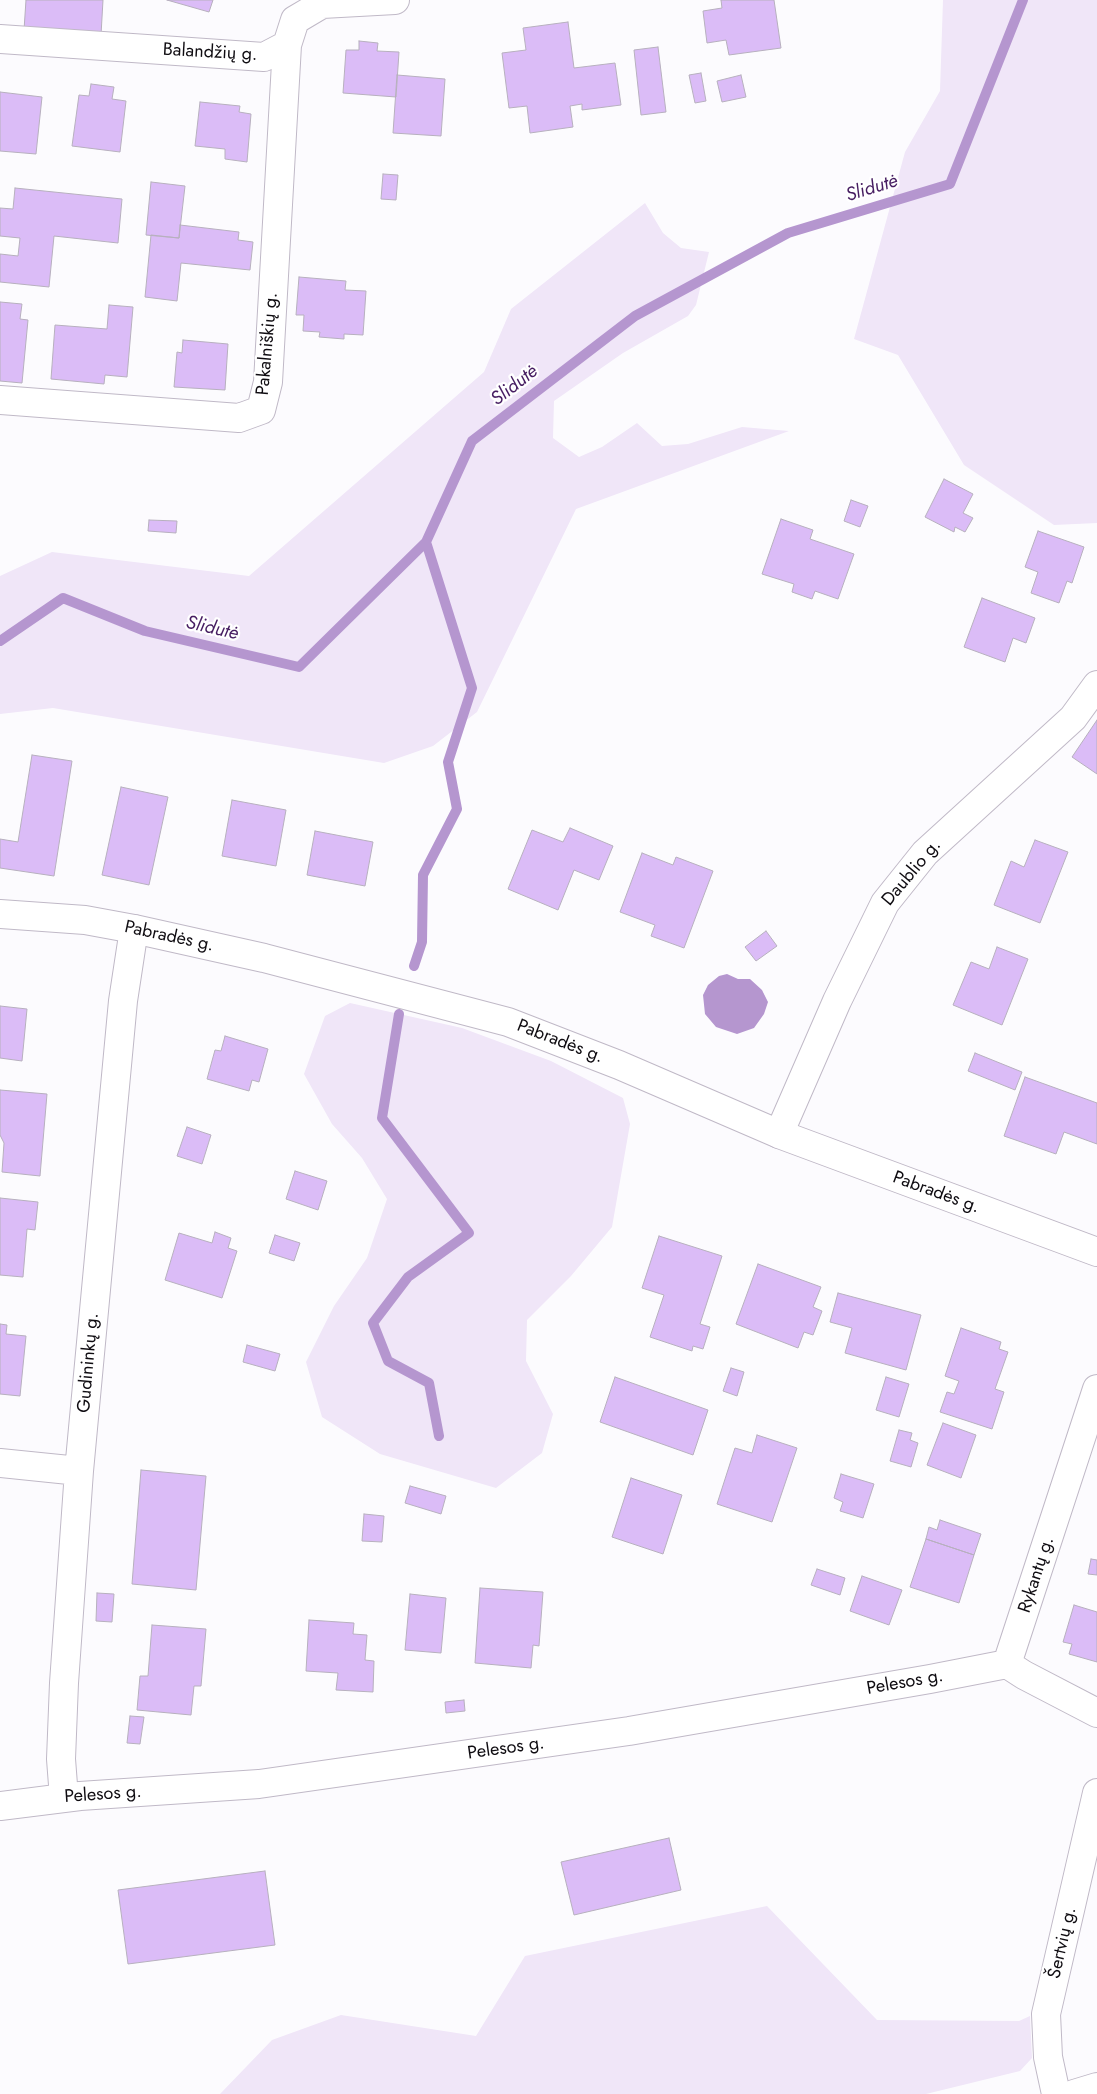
<!DOCTYPE html>
<html>
<head>
<meta charset="utf-8">
<style>
	body { margin:0 }
	canvas { display:block; background:#fcfbfe }
</style>
</head>
<body>
<canvas width="1097" height="2094"></canvas>
<script>
const ctx = document.querySelector('canvas').getContext('2d');
ctx.lineJoin = 'round';
function paint(path, color) { ctx.fillStyle = color; ctx.fill(path, 'evenodd'); }
const poly = rows => new Path2D(rows.map(r => 'M' + r).join(''));
function stroke(path, color, width, dash) { ctx.strokeStyle = color; ctx.lineWidth = width; ctx.lineCap = dash ? 'butt' : 'round'; ctx.setLineDash(dash || []); ctx.stroke(path); }
function label(font, color, halo, rows, align = 'center') {
  ctx.font = font + ' Jost,sans-serif'; ctx.lineWidth = 4.5; ctx.setLineDash([]); ctx.textBaseline = 'middle'; ctx.strokeStyle = halo; ctx.fillStyle = color; for (const [text, x, y, turn = 0] of rows) {
    ctx.save(); ctx.translate(x, y); ctx.rotate((+turn || 0) * Math.PI / 180); ctx.textAlign = isNaN(turn) ? turn : align; if (halo) ctx.strokeText(text, 0, 0); ctx.fillText(text, 0, 0); ctx.restore();
  }
}
paint(poly([
	[943,0,1097,0,1097,523,1054,525,964,465,898,355,854,339,905,152,940,91],
	[645,203,663,233,681,248,709,252,696,305,688,316,623,353,554,401,553,438,579,457,602,447,637,423,662,446,688,444,742,427,789,431,576,509,477,712,433,746,384,763,53,708,0,714,0,576,52,552,249,576,484,372,511,309],
	[350,1003,462,1028,551,1061,623,1098,630,1124,612,1227,571,1276,527,1320,526,1361,553,1414,542,1453,496,1488,380,1454,322,1417,306,1362,334,1306,367,1258,387,1199,362,1158,332,1124,304,1074,325,1016],
	[767,1906,877,2020,1019,2021,1030,2016,1032,2058,1020,2071,926,2094,220,2094,272,2040,341,2015,476,2036,525,1956]
]), '#f0e6f8');
paint(poly([
	[727,974,738,979,750,979,762,990,768,1002,764,1014,754,1028,737,1034,716,1027,705,1014,703,995,708,985,719,976]
]), '#b596cf');
stroke(poly([
	[0,641,63,598,145,631,299,667,426,542,472,441,635,316,788,233,950,184,1023,0],
	[414,966,422,942,423,875,457,809,448,762,472,688,426,542],
	[399,1014,382,1118,469,1233,408,1277,373,1323,388,1361,429,1383,439,1436]
]), '#b596cf', 10);
const building = poly([
	[26,0,103,0,101,35,24,30,26,0],
	[167,0,213,0,209,12,167,0],
	[721,0,774,0,781,48,729,55,726,40,707,43,703,11,722,8,721,0],
	[568,22,574,68,615,63,621,105,582,110,582,104,570,106,573,127,530,133,527,106,509,108,502,53,526,50,523,28,568,22],
	[359,41,378,43,377,51,399,52,396,97,343,93,346,50,359,50,359,41],
	[658,47,666,112,641,115,634,50,658,47],
	[701,73,706,101,695,103,689,75,701,73],
	[397,75,445,79,441,136,393,133,397,75],
	[741,75,746,97,722,102,717,81,741,75],
	[91,84,114,87,112,99,126,101,120,152,72,146,79,95,89,96,91,84],
	[0,92,42,97,36,154,0,151,0,92],
	[200,102,240,106,239,112,251,114,247,162,225,159,225,149,195,146,200,102],
	[383,174,398,175,396,200,381,199,383,174],
	[151,182,185,186,179,238,146,235,151,182],
	[15,188,122,199,118,243,54,236,49,287,0,282,0,254,18,256,20,238,0,236,0,208,13,209,15,188],
	[180,225,239,232,238,240,253,242,250,270,181,263,177,301,145,297,151,235,179,238,180,225],
	[299,277,346,281,345,290,366,291,363,335,344,334,344,339,319,337,320,332,303,331,304,315,296,315,299,277],
	[0,302,22,304,20,319,28,320,22,383,0,381,0,302],
	[109,305,133,307,127,377,105,375,104,384,51,379,55,325,107,329,109,305],
	[183,340,228,344,225,390,174,387,177,352,182,353,183,340],
	[944,479,973,494,963,513,973,518,965,532,955,527,954,532,925,517,944,479],
	[851,500,868,506,860,527,844,521,851,500],
	[781,519,813,530,810,539,854,554,838,599,815,591,812,599,792,592,794,584,762,574,781,519],
	[149,520,177,521,176,533,148,531,149,520],
	[1038,531,1084,547,1072,583,1067,581,1059,603,1031,593,1038,572,1025,567,1038,531],
	[982,598,1035,618,1026,643,1013,638,1005,662,964,647,982,598],
	[1097,720,1097,774,1072,757,1097,720],
	[32,755,72,761,54,876,0,868,0,839,18,842,32,755],
	[121,787,168,797,149,885,102,875,121,787],
	[232,800,286,810,276,866,222,856,232,800],
	[570,828,613,846,599,880,574,870,558,910,508,889,532,830,563,842,570,828],
	[315,831,373,842,365,886,307,875,315,831],
	[1035,840,1068,852,1040,923,994,905,1011,861,1024,867,1035,840],
	[642,853,673,865,676,857,713,871,684,948,651,936,655,925,620,912,642,853],
	[766,931,777,946,756,961,745,947,766,931],
	[997,947,1028,959,1002,1025,953,1005,971,962,989,969,997,947],
	[0,1006,27,1009,22,1061,0,1058,0,1006],
	[225,1036,268,1049,259,1082,252,1080,249,1091,207,1079,215,1050,221,1051,225,1036],
	[975,1053,1022,1072,1015,1090,968,1071,975,1053],
	[1025,1077,1097,1103,1097,1144,1064,1132,1056,1154,1004,1136,1025,1077],
	[0,1090,47,1094,40,1176,2,1172,4,1143,0,1135,0,1090],
	[187,1127,211,1135,202,1164,177,1156,187,1127],
	[295,1171,327,1181,318,1210,286,1199,295,1171],
	[0,1198,38,1202,35,1230,27,1229,23,1277,0,1275,0,1198],
	[215,1232,231,1238,228,1248,237,1251,222,1298,165,1280,179,1233,212,1243,215,1232],
	[275,1235,300,1243,294,1261,269,1253,275,1235],
	[659,1236,722,1256,700,1324,710,1327,703,1349,693,1346,692,1351,650,1337,664,1295,642,1288,659,1236],
	[758,1264,821,1287,813,1307,822,1311,813,1335,804,1332,798,1348,736,1324,758,1264],
	[838,1293,921,1315,906,1370,845,1353,852,1328,830,1322,838,1293],
	[0,1324,7,1325,6,1334,26,1336,20,1396,0,1394,0,1324],
	[961,1328,1001,1342,999,1349,1008,1352,995,1389,1004,1392,992,1429,940,1412,947,1392,954,1394,959,1381,945,1376,961,1328],
	[247,1345,280,1354,275,1371,243,1362,247,1345],
	[731,1368,744,1372,737,1396,723,1391,731,1368],
	[615,1377,708,1410,693,1455,600,1422,615,1377],
	[886,1377,909,1384,899,1417,876,1410,886,1377],
	[943,1423,976,1435,961,1478,927,1465,943,1423],
	[899,1430,912,1433,910,1440,918,1443,911,1467,890,1461,899,1430],
	[757,1435,797,1448,772,1522,717,1504,735,1448,752,1453,757,1435],
	[141,1470,206,1476,196,1590,132,1584,141,1470],
	[841,1474,874,1484,863,1518,840,1511,843,1502,834,1498,841,1474],
	[631,1478,682,1495,663,1554,612,1537,631,1478],
	[410,1486,446,1496,441,1514,405,1503,410,1486],
	[364,1514,384,1516,382,1542,362,1541,364,1514],
	[940,1520,981,1534,974,1555,926,1539,929,1527,937,1530,940,1520],
	[926,1539,974,1555,959,1603,910,1587,926,1539],
	[1091,1559,1097,1560,1097,1575,1088,1574,1091,1559],
	[817,1569,845,1578,840,1595,811,1585,817,1569],
	[862,1576,902,1590,889,1625,850,1611,862,1576],
	[480,1588,543,1592,539,1646,533,1645,531,1668,475,1663,480,1588],
	[97,1593,114,1594,112,1622,96,1621,97,1593],
	[410,1594,446,1598,441,1653,405,1650,410,1594],
	[1074,1605,1097,1612,1097,1662,1069,1654,1072,1644,1063,1642,1074,1605],
	[309,1620,354,1623,353,1634,367,1635,365,1660,374,1661,373,1692,336,1690,338,1673,306,1671,309,1620],
	[152,1625,206,1629,201,1686,194,1686,191,1715,137,1710,140,1676,148,1676,152,1625],
	[464,1700,465,1711,446,1713,445,1702,464,1700],
	[130,1716,144,1717,140,1744,127,1743,130,1716],
	[669,1838,681,1890,574,1915,561,1862,669,1838],
	[265,1871,275,1945,128,1964,118,1890,265,1871]
]);
paint(building, '#dbbcf7');
stroke(building, '#b7b0be', 1);
const street = poly([
	[0,39,264,57,287,45,295,20,322,4,395,0],
	[0,400,239,418,261,410,268,382,287,45],
	[779,1134,837,1001,885,903,925,853,1073,718,1097,685],
	[1097,1389,1007,1664,1024,1675,1097,1713],
	[0,1463,79,1471],
	[64,1798,61,1759,64,1683,79,1471,123,1001,134,929],
	[0,1806,80,1796,259,1784,629,1731,930,1679,1007,1664],
	[1056,2094,1048,2057,1046,2014,1097,1793]
]);
const secondary = poly([
	[0,914,85,920,134,929,264,958,508,1022,619,1065,779,1134,1097,1252]
]);
const primary = poly([
	[1074,2094,1097,2087]
]);
stroke(street, '#c0b9c7', 30);
stroke(secondary, '#c0b9c7', 30);
stroke(primary, '#c0b9c7', 30);
stroke(street, '#fff', 28);
stroke(secondary, '#fff', 28);
stroke(primary, '#fff', 28);
label('18px', '#0f0c11', '#fff', [
	["Balandžių g.",210,53,3],
	["Pakalniškių g.",268,344,-85],
	["Daublio g.",912,873,-50],
	["Pabradės g.",169,937,12],
	["Pabradės g.",560,1042,21],
	["Pabradės g.",936,1193,20],
	["Gudininkų g.",89,1363,-85],
	["Rykantų g.",1037,1575,-72],
	["Pelesos g.",905,1683,-10],
	["Pelesos g.",506,1749,-8],
	["Pelesos g.",103,1795,-4],
	["Šertvių g.",1063,1943,-77]
]);
label('italic 19px', '#461d61', '#fff', [
	["Slidutė",872,189,-17],
	["Slidutė",515,386,-38],
	["Slidutė",212,629,13]
]);
</script>
</body>
</html>
